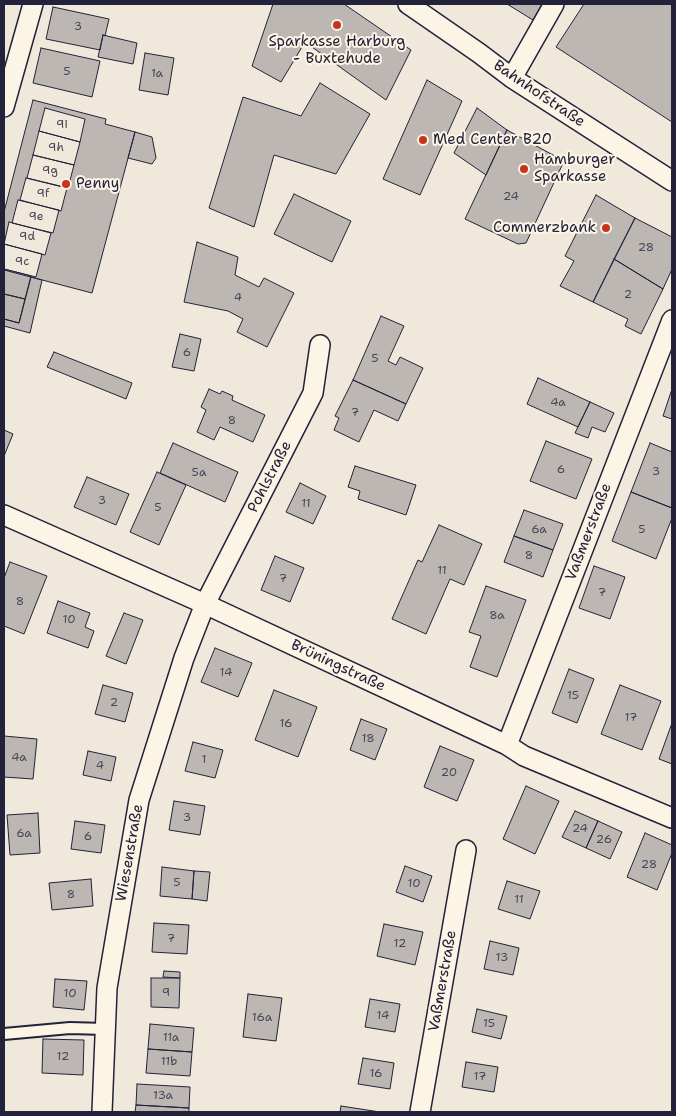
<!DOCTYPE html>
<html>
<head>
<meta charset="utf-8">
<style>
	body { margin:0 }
	#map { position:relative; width:676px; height:1116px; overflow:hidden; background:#efe8db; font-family:"Shantell Sans",sans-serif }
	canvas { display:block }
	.frame { position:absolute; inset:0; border:5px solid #22223b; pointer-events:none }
</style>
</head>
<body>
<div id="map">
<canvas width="676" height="1116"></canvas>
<div class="frame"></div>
</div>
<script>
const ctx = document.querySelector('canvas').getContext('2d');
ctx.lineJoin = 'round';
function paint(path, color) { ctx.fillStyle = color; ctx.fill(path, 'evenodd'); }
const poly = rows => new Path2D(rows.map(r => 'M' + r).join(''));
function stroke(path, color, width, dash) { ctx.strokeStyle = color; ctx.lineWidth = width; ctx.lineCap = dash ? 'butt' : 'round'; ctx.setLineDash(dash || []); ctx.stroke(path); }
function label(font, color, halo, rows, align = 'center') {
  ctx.font = font + ' "Shantell Sans",sans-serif'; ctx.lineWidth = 4; ctx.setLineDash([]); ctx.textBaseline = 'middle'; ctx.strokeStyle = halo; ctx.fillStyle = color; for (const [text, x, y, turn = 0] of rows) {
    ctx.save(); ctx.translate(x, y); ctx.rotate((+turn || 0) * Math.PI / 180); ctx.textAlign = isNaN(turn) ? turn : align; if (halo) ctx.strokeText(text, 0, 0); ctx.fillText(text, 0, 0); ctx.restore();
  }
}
const building = poly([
	[273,4,344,4,411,50,386,100,305,42,281,82,252,66,273,4],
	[507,4,542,4,533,20,507,4],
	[584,4,672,4,672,122,556,47,584,4],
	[53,7,109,19,105,36,103,35,100,50,46,39,53,7],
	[103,35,137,43,133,64,98,57,103,35],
	[41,48,100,61,92,97,33,83,41,48],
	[145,53,174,58,168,95,139,90,145,53],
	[427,80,462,101,420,195,383,179,427,80],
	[320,83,370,114,336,174,274,155,254,227,209,208,243,97,301,116,320,83],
	[33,100,106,119,105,124,135,132,92,293,4,270,4,212,33,100],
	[45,108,85,119,80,142,39,131,45,108],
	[477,108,507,130,486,175,454,153,477,108],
	[507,130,564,161,526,243,518,244,465,219,507,130],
	[39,131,80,142,74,165,33,155,39,131],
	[135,132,152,137,156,158,152,164,128,158,135,132],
	[33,155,74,165,68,188,27,178,33,155],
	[26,178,67,188,61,211,20,200,26,178],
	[294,194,351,221,332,262,274,234,294,194],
	[596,195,635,218,593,302,560,286,574,261,565,256,596,195],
	[18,200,59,210,53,233,12,223,18,200],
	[635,218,672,237,672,269,663,289,614,259,635,218],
	[9,222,51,233,45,255,4,244,9,222],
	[197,242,238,257,235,275,259,287,264,278,294,293,267,347,237,332,243,319,228,311,184,302,197,242],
	[4,244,42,254,36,277,4,269,4,244],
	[614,259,663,289,641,334,625,326,628,319,593,302,614,259],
	[4,269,31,276,25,299,4,294,4,269],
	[31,277,42,280,30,333,4,326,4,319,19,323,31,277],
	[4,294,25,299,19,323,4,319,4,294],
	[381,316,404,326,388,361,396,365,400,357,423,368,406,404,353,380,381,316],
	[180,334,201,339,194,371,172,367,180,334],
	[54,352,132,383,126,399,47,367,54,352],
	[538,378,590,402,578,427,527,404,538,378],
	[353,380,406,404,398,421,374,410,359,442,334,430,339,418,335,416,353,380],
	[209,389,220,394,222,391,233,396,232,400,265,415,253,442,220,427,214,440,197,432,206,410,201,407,209,389],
	[672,389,672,419,663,416,672,389],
	[590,402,614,413,605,432,592,427,588,438,575,433,590,402],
	[4,430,13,434,4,456,4,430],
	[546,441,592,459,576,499,530,481,546,441],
	[173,443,238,472,225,502,160,473,173,443],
	[650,443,672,452,672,508,631,492,650,443],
	[355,466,416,485,406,515,358,499,360,491,348,487,355,466],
	[157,472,186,485,159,545,130,532,157,472],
	[87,477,129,494,116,525,74,507,87,477],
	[300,483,326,496,313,524,286,512,300,483],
	[631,492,672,508,672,518,656,559,612,541,631,492],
	[524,510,563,524,553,550,514,536,524,510],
	[439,525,482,544,464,585,450,579,426,634,392,619,418,560,422,562,439,525],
	[514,536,553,550,543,577,504,562,514,536],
	[275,556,304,568,290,602,261,590,275,556],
	[10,562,47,576,24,634,4,626,4,578,10,562],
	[594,566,625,577,610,619,579,608,594,566],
	[486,586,526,600,497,677,470,667,481,636,469,632,486,586],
	[58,601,90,613,85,627,94,631,88,648,47,633,58,601],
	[124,613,143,620,126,664,106,656,124,613],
	[215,648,252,663,238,697,201,682,215,648],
	[569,669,594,679,577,723,552,713,569,669],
	[103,685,133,693,125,722,95,714,103,685],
	[620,685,661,701,642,750,601,734,620,685],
	[274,690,317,707,298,757,255,740,274,690],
	[361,719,387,729,375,760,350,750,361,719],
	[672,723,672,764,659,759,672,723],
	[4,736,37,739,33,779,4,777,4,736],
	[193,742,223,750,215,778,185,771,193,742],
	[440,746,474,760,457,801,424,787,440,746],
	[88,751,116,757,111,781,83,775,88,751],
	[526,786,559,801,535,854,503,839,526,786],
	[174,801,205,806,200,835,169,830,174,801],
	[575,811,598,821,586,848,562,837,575,811],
	[38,813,40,853,10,855,7,815,38,813],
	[75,821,105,825,101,853,71,849,75,821],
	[598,821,622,832,610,859,586,848,598,821],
	[645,833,672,845,672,853,657,890,627,877,645,833],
	[405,866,432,876,423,902,396,892,405,866],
	[162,867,194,871,192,899,160,896,162,867],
	[194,871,210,872,207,901,192,899,194,871],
	[91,879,93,906,52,910,49,883,91,879],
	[507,881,540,891,530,919,498,909,507,881],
	[154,923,189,925,187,954,152,952,154,923],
	[384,924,423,932,415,965,377,956,384,924],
	[490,941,519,948,513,975,484,969,490,941],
	[164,971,180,972,180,978,163,977,164,971],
	[151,978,180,978,179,1008,151,1007,151,978],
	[55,979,87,981,84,1010,53,1007,55,979],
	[248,994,282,998,276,1041,243,1037,248,994],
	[370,999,400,1004,395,1032,365,1027,370,999],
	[477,1009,507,1016,501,1039,472,1032,477,1009],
	[150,1024,194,1028,192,1052,148,1049,150,1024],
	[43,1039,84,1040,83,1075,42,1073,43,1039],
	[148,1049,192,1052,190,1076,146,1073,148,1049],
	[363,1058,394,1063,390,1089,358,1084,363,1058],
	[466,1062,498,1067,494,1092,462,1087,466,1062],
	[137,1084,190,1087,189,1108,136,1105,137,1084],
	[136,1105,189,1108,189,1112,135,1112,136,1105],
	[341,1106,380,1112,340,1112,341,1106]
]);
paint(building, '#bcb7b3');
stroke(building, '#22223b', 1);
const lane = poly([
	[4,1034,70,1028,105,1029]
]);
const street = poly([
	[408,4,479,53,512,78,672,181],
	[512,78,554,4],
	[4,107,33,4],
	[4,515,205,604,507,745,524,756,672,818],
	[507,745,672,320],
	[102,1112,107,988,139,800,184,658,205,604,313,393,320,345],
	[420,1112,466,850]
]);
stroke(lane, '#22223b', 14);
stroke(street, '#22223b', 22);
stroke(lane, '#fcf5e5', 10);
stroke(street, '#fcf5e5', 19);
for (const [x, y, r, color] of [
	[337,25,5,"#c8321e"],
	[423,140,5,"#c8321e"],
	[524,169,5,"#c8321e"],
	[66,184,5,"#c8321e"],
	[606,228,5,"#c8321e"]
]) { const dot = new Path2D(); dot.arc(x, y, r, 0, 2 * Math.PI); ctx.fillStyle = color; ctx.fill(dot); stroke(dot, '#fcf5e5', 2); }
label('12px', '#484759', null, [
	["3",78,27],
	["5",67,72],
	["1a",157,74],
	["9i",62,125],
	["9h",56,148],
	["9g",50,171],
	["9f",43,194],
	["24",511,197],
	["9e",36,217],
	["9d",27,237],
	["28",646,248],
	["9c",22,262],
	["2",628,295],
	["4",238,298],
	["6",187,353],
	["5",375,359],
	["4a",558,403],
	["7",355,413],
	["8",232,421],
	["6",561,470],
	["3",656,472],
	["5a",199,473],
	["3",102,501],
	["11",306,504],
	["5",158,508],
	["6a",539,530],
	["5",642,530],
	["8",529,556],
	["11",442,571],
	["7",283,579],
	["7",602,593],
	["8",20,602],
	["8a",497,616],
	["10",69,620],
	["14",226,673],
	["15",573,696],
	["2",114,703],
	["17",631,718],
	["16",286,724],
	["18",368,739],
	["4a",19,758],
	["1",204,760],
	["4",100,766],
	["20",449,773],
	["3",187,818],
	["24",580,829],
	["6a",24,834],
	["6",88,837],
	["26",604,840],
	["28",649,865],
	["5",177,883],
	["10",414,884],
	["8",71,895],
	["11",519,900],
	["7",171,939],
	["12",400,944],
	["13",502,958],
	["9",166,993],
	["10",70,994],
	["14",383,1016],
	["16a",262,1018],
	["15",489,1024],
	["11a",171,1038],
	["12",63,1057],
	["11b",169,1062],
	["16",376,1074],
	["17",480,1077],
	["13a",163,1096]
]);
label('15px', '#22223b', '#fcf5e5', [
	["Sparkasse Harburg",337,42,"center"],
	["- Buxtehude",337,59,"center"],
	["Med Center B20",433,140],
	["Hamburger",534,160],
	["Sparkasse",534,177],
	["Penny",76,184],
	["Commerzbank",596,228,"right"]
], 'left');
label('15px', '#22223b', '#fcf5e5', [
	["Bahnhofstraße",539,94,34],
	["Pohlstraße",270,477,-63],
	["Vaßmerstraße",589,532,-69],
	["Brüningstraße",338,666,25],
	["Wiesenstraße",130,853,-80],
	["Vaßmerstraße",443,981,-80]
]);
</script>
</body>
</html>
